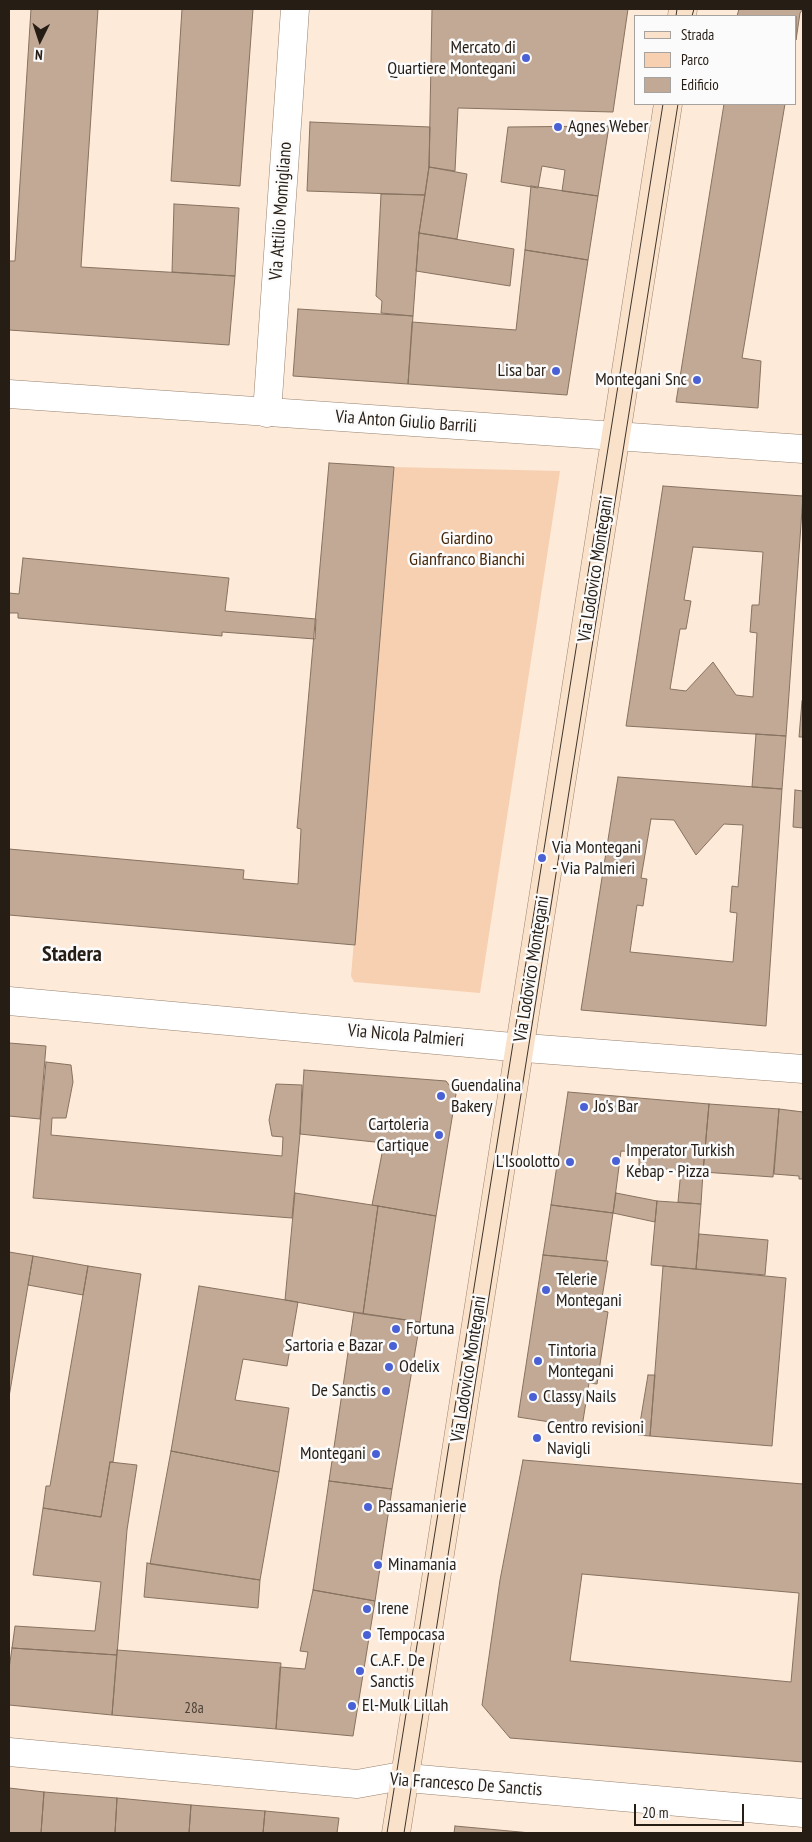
<!DOCTYPE html>
<html>
<head>
<meta charset="utf-8">
<style>
	body { margin:0 }
	#map { position:relative; width:812px; height:1842px; overflow:hidden; background:#feead9; font-family:"PT Sans Narrow",sans-serif }
	canvas { display:block }
	.frame { position:absolute; inset:0; border:10px solid #261d15; pointer-events:none }
	.legend { position:absolute; left:634px; top:15px; width:162px; height:90px; box-sizing:border-box; background:#fbfbfb; border:1px solid #a6a29f; margin:0; padding:6px 9px; list-style:none; font-size:15px; color:#261d15 }
	.legend li { display:flex; align-items:center; gap:10px; height:25px }
	.legend b { width:25px; border:1px solid #a6a29f }
	.north { position:absolute; left:15px; top:15px; width:50px; height:50px; -webkit-text-stroke:4px #fbfbfb; paint-order:stroke; rotate:184deg; font-size:14px; font-weight:700; line-height:20px; text-align:center; color:#261d15 }
	.north::after { content:''; display:block; margin:auto; width:18px; height:22px; background:#261d15; clip-path:polygon(50% 0,100% 100%,50% 72%,0 100%) }
	.scale { position:absolute; left:634px; top:1804px; width:110px; height:22px; box-sizing:border-box; border:2px solid #261d15; border-top:0; padding-left:6px; font-size:15px; line-height:18px; white-space:nowrap; color:#261d15; -webkit-text-stroke:4px #fbfbfb; paint-order:stroke }
</style>
</head>
<body>
<div id="map">
<canvas width="812" height="1842"></canvas>
<div class="frame"></div>
<ul class="legend">
<li><b style="height:6px;background:#fae1ca"></b>Strada</li>
<li><b style="height:14px;background:#f6d0b1"></b>Parco</li>
<li><b style="height:14px;background:#c1a996"></b>Edificio</li>
</ul>
<div class="north">N</div>
<div class="scale">20 m</div>
</div>
<script>
const ctx = document.querySelector('canvas').getContext('2d');
ctx.lineJoin = 'round';
function paint(path, color) { ctx.fillStyle = color; ctx.fill(path, 'evenodd'); }
const poly = rows => new Path2D(rows.map(r => 'M' + r).join(''));
function stroke(path, color, width, dash) { ctx.strokeStyle = color; ctx.lineWidth = width; ctx.lineCap = dash ? 'butt' : 'round'; ctx.setLineDash(dash || []); ctx.stroke(path); }
function label(font, color, halo, rows, align = 'center') {
  ctx.font = font + ' "PT Sans Narrow",sans-serif'; ctx.lineWidth = 5; ctx.setLineDash([]); ctx.textBaseline = 'middle'; ctx.strokeStyle = halo; ctx.fillStyle = color; for (const [text, x, y, turn = 0] of rows) {
    ctx.save(); ctx.translate(x, y); ctx.rotate((+turn || 0) * Math.PI / 180); ctx.textAlign = isNaN(turn) ? turn : align; if (halo) ctx.strokeText(text, 0, 0); ctx.fillText(text, 0, 0); ctx.restore();
  }
}
paint(poly([
	[394,467,560,471,480,993,354,982,351,976]
]), '#f6d0b1');
const building = poly([
	[31,9,98,9,81,267,235,276,229,345,9,330,9,261,15,261,31,9],
	[182,9,253,9,240,186,171,181,182,9],
	[432,9,628,9,613,112,458,108,455,171,429,167,432,9],
	[739,9,803,9,800,13,796,40,796,16,737,16,739,9],
	[724,104,785,104,742,358,761,361,758,408,676,402,724,104],
	[310,122,430,127,429,167,425,195,307,191,310,122],
	[609,126,598,196,562,191,565,170,542,166,538,188,501,182,508,127,609,126],
	[429,167,467,174,457,239,419,233,429,167],
	[531,186,598,196,588,260,525,250,531,186],
	[381,194,425,195,419,233,413,316,381,313,382,301,376,296,381,194],
	[174,204,239,208,235,276,172,272,174,204],
	[419,233,514,249,510,286,416,271,419,233],
	[525,250,588,260,567,395,408,384,412,322,516,330,525,250],
	[298,309,413,316,408,384,293,376,298,309],
	[329,463,394,467,355,945,9,915,9,849,244,870,243,879,298,884,301,829,297,828,329,463],
	[663,486,803,496,786,736,626,726,663,486],
	[693,547,763,552,759,605,752,605,750,632,757,633,753,697,736,695,713,662,686,691,670,689,680,629,686,629,691,601,684,600,693,547],
	[23,558,229,578,225,611,316,619,315,639,222,632,222,636,18,618,18,613,9,613,9,593,19,594,23,558],
	[802,701,803,701,803,737,799,737,802,701],
	[756,734,786,736,782,789,752,787,756,734],
	[618,777,782,789,766,1026,581,1010,618,777],
	[651,819,674,820,696,855,724,824,743,825,738,887,732,886,730,912,737,913,733,962,630,952,637,905,643,906,647,879,641,878,651,819],
	[795,790,803,791,803,828,793,827,795,790],
	[9,1043,46,1046,40,1119,9,1116,9,1043],
	[46,1062,71,1065,73,1082,66,1118,52,1118,51,1135,282,1156,283,1137,272,1136,269,1120,276,1084,302,1085,300,1134,292,1218,33,1198,46,1062],
	[304,1070,446,1081,456,1094,436,1216,372,1205,384,1143,300,1134,304,1070],
	[568,1092,709,1104,703,1172,639,1167,639,1152,621,1151,613,1213,551,1205,568,1092],
	[709,1104,779,1109,773,1177,703,1172,709,1104],
	[779,1109,803,1112,803,1179,799,1179,799,1176,774,1174,779,1109],
	[681,1170,703,1172,701,1204,678,1202,681,1170],
	[295,1193,378,1206,363,1314,285,1300,295,1193],
	[616,1193,657,1201,655,1222,613,1213,616,1193],
	[657,1201,701,1204,696,1269,651,1265,657,1201],
	[551,1205,613,1213,606,1261,543,1255,551,1205],
	[378,1206,436,1216,420,1322,363,1314,378,1206],
	[699,1234,768,1240,765,1275,696,1269,699,1234],
	[9,1252,33,1256,9,1397,9,1252],
	[543,1255,608,1261,600,1310,608,1312,597,1384,589,1383,582,1427,518,1417,543,1255],
	[33,1256,88,1266,83,1295,28,1285,33,1256],
	[88,1266,141,1274,113,1462,110,1462,101,1517,43,1508,46,1486,50,1486,88,1266],
	[663,1266,786,1278,772,1446,650,1436,663,1266],
	[199,1286,298,1302,287,1366,243,1359,235,1400,289,1408,279,1472,171,1451,199,1286],
	[354,1312,420,1322,392,1489,329,1481,354,1312],
	[648,1375,655,1375,650,1436,638,1435,648,1375],
	[171,1451,279,1472,260,1580,150,1564,171,1451],
	[523,1460,803,1484,803,1762,510,1738,482,1705,500,1580,523,1460],
	[582,1574,799,1593,791,1682,570,1661,582,1574],
	[110,1462,137,1465,127,1530,117,1655,12,1648,15,1626,95,1631,101,1582,33,1575,43,1508,101,1517,110,1462],
	[329,1481,392,1489,375,1601,313,1590,329,1481],
	[147,1563,260,1580,258,1608,144,1597,147,1563],
	[313,1590,375,1601,353,1736,276,1729,280,1667,305,1669,308,1652,300,1651,313,1590],
	[12,1648,117,1655,112,1715,9,1705,9,1669,12,1648],
	[117,1650,281,1663,276,1729,112,1715,117,1650],
	[9,1788,44,1792,41,1833,9,1833,9,1788],
	[44,1792,117,1798,115,1833,41,1833,44,1792],
	[117,1798,191,1805,189,1833,115,1833,117,1798],
	[191,1805,265,1811,263,1833,189,1833,191,1805],
	[265,1811,339,1818,337,1833,263,1833,265,1811],
	[455,1826,531,1833,454,1833,455,1826]
]);
paint(building, '#c1a996');
stroke(building, '#87715f', 1);
const street = poly([
	[9,394,803,449],
	[267,413,295,9],
	[9,1001,512,1047,803,1069],
	[9,1752,357,1784,396,1777,803,1813]
]);
const secondary = poly([
	[682,16,683,9],
	[396,1833,668,104]
]);
stroke(street, '#98826f', 29);
stroke(secondary, '#98826f', 29);
stroke(street, '#fff', 28);
stroke(secondary, '#fae1ca', 28);
stroke(poly([
	[676,16,677,9],
	[692,16,694,9],
	[387,1833,663,104],
	[404,1833,678,104]
]), '#3e342b', 1);
for (const [x, y, r, color] of [
	[526,58,5,"#4a61d6"],
	[558,127,5,"#4a61d6"],
	[556,371,5,"#4a61d6"],
	[697,380,5,"#4a61d6"],
	[542,858,5,"#4a61d6"],
	[441,1096,5,"#4a61d6"],
	[584,1107,5,"#4a61d6"],
	[439,1135,5,"#4a61d6"],
	[616,1161,5,"#4a61d6"],
	[570,1162,5,"#4a61d6"],
	[546,1290,5,"#4a61d6"],
	[396,1329,5,"#4a61d6"],
	[393,1346,5,"#4a61d6"],
	[538,1361,5,"#4a61d6"],
	[389,1367,5,"#4a61d6"],
	[386,1391,5,"#4a61d6"],
	[533,1397,5,"#4a61d6"],
	[537,1438,5,"#4a61d6"],
	[376,1454,5,"#4a61d6"],
	[368,1507,5,"#4a61d6"],
	[378,1565,5,"#4a61d6"],
	[367,1609,5,"#4a61d6"],
	[367,1635,5,"#4a61d6"],
	[360,1671,5,"#4a61d6"],
	[352,1706,5,"#4a61d6"]
]) { const dot = new Path2D(); dot.arc(x, y, r, 0, 2 * Math.PI); ctx.fillStyle = color; ctx.fill(dot); stroke(dot, '#fbfbfb', 2); }
label('15px', '#4d4035', null, [
	["28a",194,1709]
]);
label('18px', '#261d15', '#fbfbfb', [
	["Mercato di",516,48,"right"],
	["Quartiere Montegani",516,69,"right"],
	["Agnes Weber",568,127],
	["Lisa bar",546,371,"right"],
	["Montegani Snc",687,380,"right"],
	["Via Montegani",552,848],
	["- Via Palmieri",552,869],
	["Guendalina",451,1086],
	["Bakery",451,1107],
	["Jo's Bar",594,1107],
	["Cartoleria",429,1125,"right"],
	["Cartique",429,1146,"right"],
	["Imperator Turkish",626,1151],
	["Kebap - Pizza",626,1172],
	["L'Isoolotto",560,1162,"right"],
	["Telerie",556,1280],
	["Montegani",556,1301],
	["Fortuna",406,1329],
	["Sartoria e Bazar",383,1346,"right"],
	["Tintoria",548,1351],
	["Montegani",548,1372],
	["Odelix",399,1367],
	["De Sanctis",376,1391,"right"],
	["Classy Nails",543,1397],
	["Centro revisioni",547,1428],
	["Navigli",547,1449],
	["Montegani",366,1454,"right"],
	["Passamanierie",378,1507],
	["Minamania",388,1565],
	["Irene",377,1609],
	["Tempocasa",377,1635],
	["C.A.F. De",370,1661],
	["Sanctis",370,1682],
	["El-Mulk Lillah",362,1706]
], 'left');
label('18px', '#261d15', '#fbfbfb', [
	["Via Attilio Momigliano",281,211,-86],
	["Via Anton Giulio Barrili",406,422,4],
	["Via Lodovico Montegani",596,569,-81],
	["Via Lodovico Montegani",532,969,-81],
	["Via Nicola Palmieri",406,1036,5],
	["Via Lodovico Montegani",469,1369,-81],
	["Via Francesco De Sanctis",466,1785,4]
]);
label('18px', '#472708', '#fbfbfb', [
	["Giardino",467,539],
	["Gianfranco Bianchi",467,560]
]);
label('bold 22px', '#261d15', '#fbfbfb', [
	["Stadera",72,955]
]);
</script>
</body>
</html>
